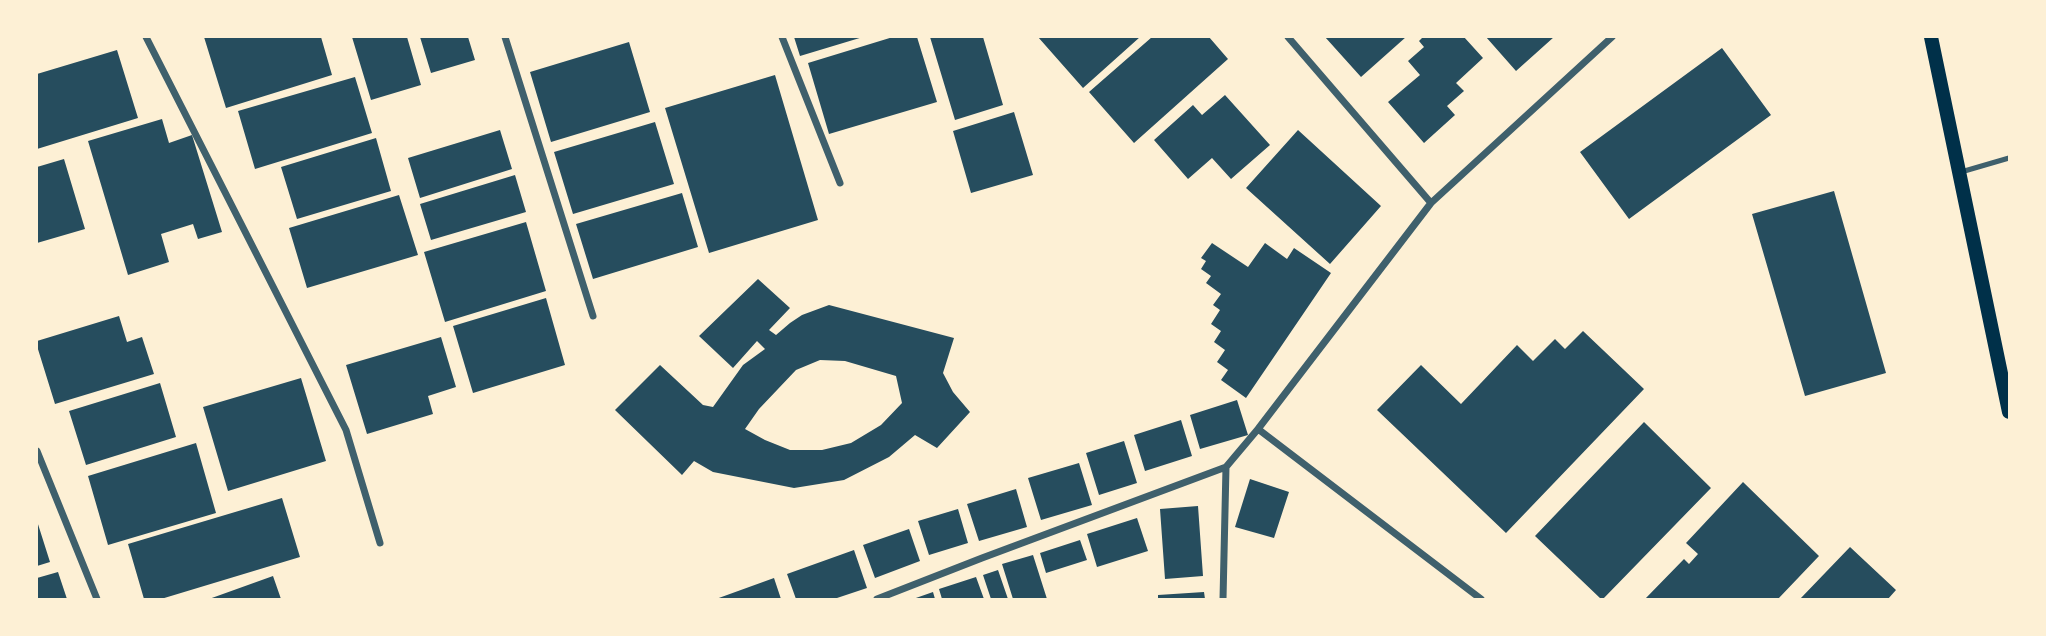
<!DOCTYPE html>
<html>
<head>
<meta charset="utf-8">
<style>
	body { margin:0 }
	#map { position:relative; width:2046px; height:636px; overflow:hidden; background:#fdf0d5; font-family:Lora,serif }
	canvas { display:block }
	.frame { position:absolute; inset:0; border:38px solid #fdf0d5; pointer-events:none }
</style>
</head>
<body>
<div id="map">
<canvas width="2046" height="636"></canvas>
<div class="frame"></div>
</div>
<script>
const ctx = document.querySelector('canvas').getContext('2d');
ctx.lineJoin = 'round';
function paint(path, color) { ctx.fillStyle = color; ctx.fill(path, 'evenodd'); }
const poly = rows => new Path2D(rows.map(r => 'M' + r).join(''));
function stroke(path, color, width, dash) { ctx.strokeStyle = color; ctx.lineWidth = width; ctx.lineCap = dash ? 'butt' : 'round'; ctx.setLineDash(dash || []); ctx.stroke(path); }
paint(poly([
	[204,37,321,37,332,75,226,108],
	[352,37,407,37,421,85,371,100],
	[420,37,468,37,475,60,431,73],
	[794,37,863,37,800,56],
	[893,37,917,37,937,102,829,134,808,63],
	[930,37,983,37,1003,105,955,120],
	[1038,37,1140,37,1083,88],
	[1152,37,1209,37,1228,59,1134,143,1089,92],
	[1325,37,1406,37,1361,77],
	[1423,37,1464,37,1483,58,1456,83,1464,91,1447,106,1455,115,1424,143,1388,102,1420,75,1408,61,1424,47,1419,41],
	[1486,37,1554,37,1516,71],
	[629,42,650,112,551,142,530,72],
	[1722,48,1771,115,1629,219,1580,152],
	[117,50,138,118,37,149,37,74],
	[775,75,818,220,709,253,665,108],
	[355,77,372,133,255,169,238,111],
	[1225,95,1270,145,1231,179,1212,158,1188,179,1154,140,1193,105,1202,115],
	[1014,112,1033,175,971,193,953,131],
	[162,119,169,143,192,135,222,232,198,239,193,224,161,234,169,262,128,275,88,141],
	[655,122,674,184,573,214,554,152],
	[500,130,512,169,420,198,408,158],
	[1298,130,1381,206,1330,264,1246,188],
	[376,138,391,191,297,219,281,167],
	[64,159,85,229,37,243,37,167],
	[515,175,526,212,431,240,420,204],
	[1834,191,1886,373,1805,396,1752,214],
	[682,193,698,247,593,279,576,224],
	[399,195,418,255,307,288,289,228],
	[526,222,546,291,445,322,424,252],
	[1212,243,1248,267,1265,243,1287,259,1294,248,1331,273,1246,398,1221,380,1228,370,1217,362,1225,350,1214,342,1221,331,1211,324,1220,310,1213,305,1221,294,1206,283,1211,276,1201,269,1206,261,1201,258],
	[758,279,790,308,769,330,776,335,790,323,802,315,829,305,954,338,943,373,953,392,970,412,937,448,915,435,889,457,844,480,794,488,713,472,694,461,682,475,615,410,660,365,703,405,713,407,743,365,765,349,757,341,733,368,699,336],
	[820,360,845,361,896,376,902,403,881,425,851,443,822,450,790,450,765,440,745,429,759,409,796,370],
	[546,298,565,365,473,393,453,326],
	[119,316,127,342,142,337,154,374,55,404,37,346,37,341],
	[1583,331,1644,389,1506,533,1377,410,1421,365,1461,404,1517,345,1533,361,1555,339,1565,349],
	[441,337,456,387,428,396,433,414,367,434,346,365],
	[301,378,326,461,228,491,203,407],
	[160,383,176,437,86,465,69,411],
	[1237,400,1248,435,1200,449,1190,415],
	[1181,420,1192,456,1145,471,1134,435],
	[1644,422,1711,488,1603,599,1601,599,1535,536],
	[1124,441,1137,483,1099,495,1086,453],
	[196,443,216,513,108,545,88,476],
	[1079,463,1092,505,1041,520,1028,478],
	[1250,479,1289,492,1274,538,1235,527],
	[1743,482,1819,556,1778,599,1645,599,1684,559,1689,564,1698,554,1686,543],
	[1016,489,1027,527,979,541,967,504],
	[282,498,300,557,161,599,144,599,128,544],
	[1198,506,1203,576,1165,579,1160,509],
	[958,509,968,543,929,555,918,521],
	[1137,518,1148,551,1097,567,1087,534],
	[37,521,50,562,37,566],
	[909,529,920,561,875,578,863,545],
	[1080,540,1087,560,1046,573,1040,553],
	[1850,547,1896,590,1888,599,1800,599],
	[854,550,867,588,834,599,796,599,787,574],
	[1033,555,1047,599,1013,599,1002,564],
	[998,570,1008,599,991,599,983,575],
	[58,572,67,599,37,599,37,578],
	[273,576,281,599,209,599],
	[976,577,984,599,942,599,939,589],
	[774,578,781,599,716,599],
	[933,592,935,599,913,599],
	[1204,592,1205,599,1158,599,1158,595]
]), '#264d5e');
stroke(poly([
	[1961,172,2009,158]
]), '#3f606c', 5);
stroke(poly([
	[146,37,346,430,380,543],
	[505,37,593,316],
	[782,37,840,183],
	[1288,37,1431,203],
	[1258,429,1481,599],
	[37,451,97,599],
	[877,599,982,558,1226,467],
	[1223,599,1226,467,1258,429,1431,203,1612,37]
]), '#3f606c', 7);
stroke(poly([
	[1931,37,2009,412]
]), '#003049', 14);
</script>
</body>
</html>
